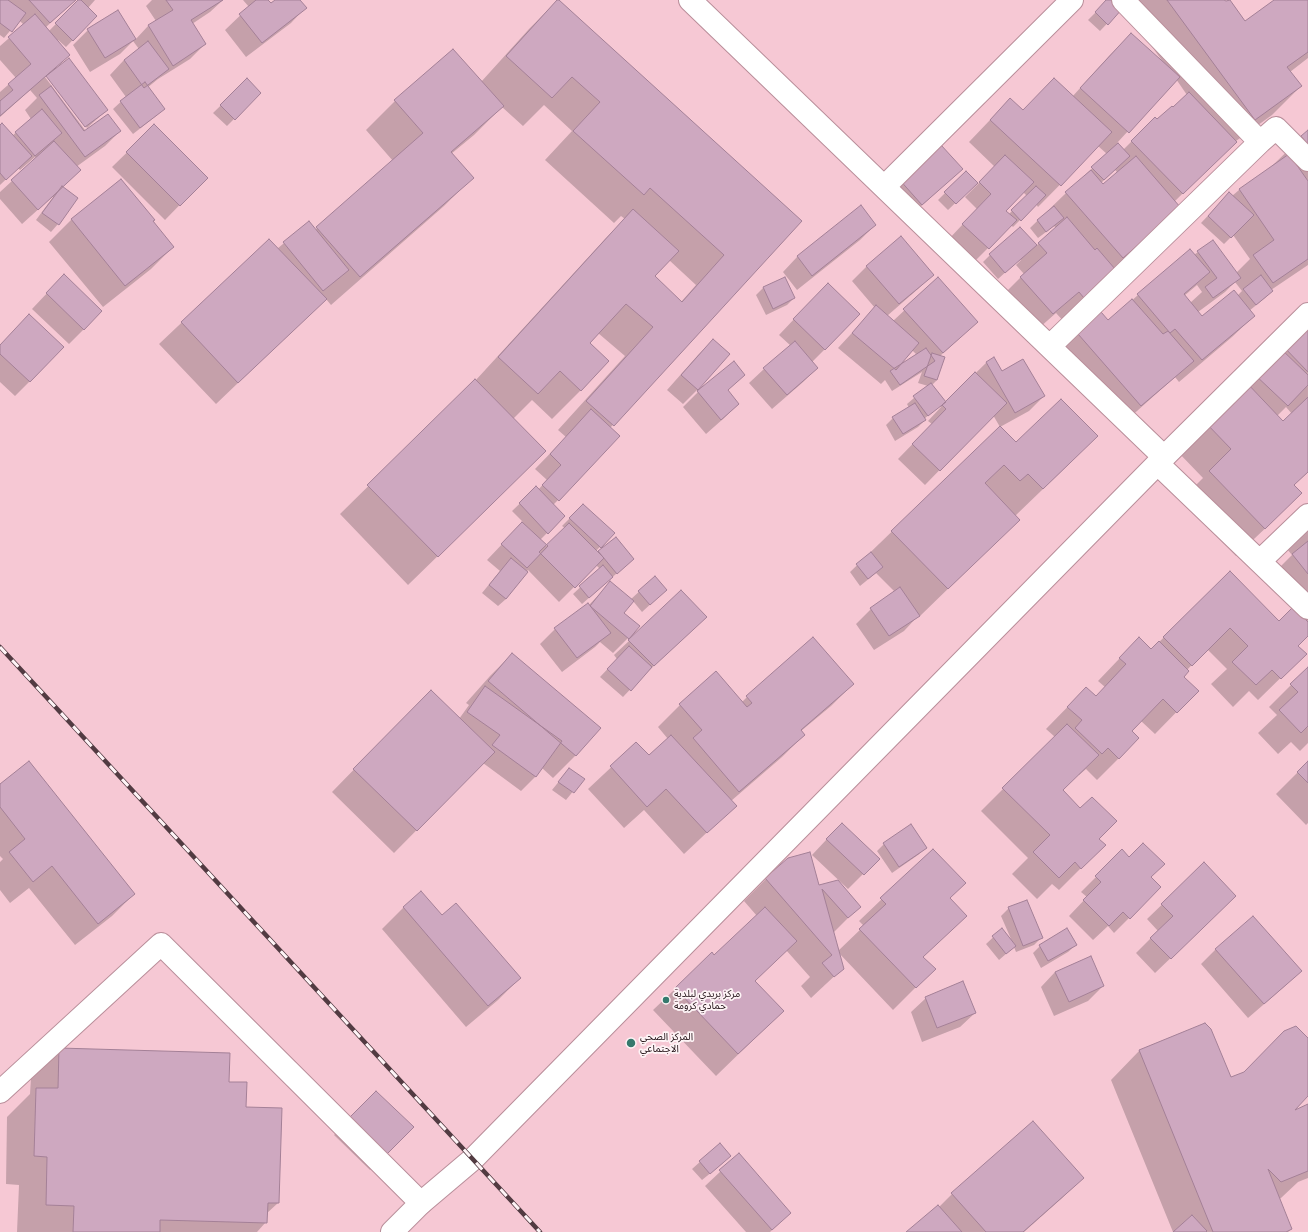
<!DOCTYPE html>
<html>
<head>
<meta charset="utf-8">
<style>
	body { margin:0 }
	canvas { display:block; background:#f6c8d4 }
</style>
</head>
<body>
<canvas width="1308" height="1232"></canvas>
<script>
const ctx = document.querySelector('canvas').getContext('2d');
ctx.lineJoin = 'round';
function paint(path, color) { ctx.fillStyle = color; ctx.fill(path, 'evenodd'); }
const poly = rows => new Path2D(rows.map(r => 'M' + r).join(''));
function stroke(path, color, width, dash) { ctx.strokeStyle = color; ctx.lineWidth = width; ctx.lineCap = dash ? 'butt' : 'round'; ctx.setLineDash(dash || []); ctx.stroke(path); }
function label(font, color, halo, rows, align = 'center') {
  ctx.font = font + ' "PT Serif","Noto Sans Arabic",serif'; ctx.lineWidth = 3.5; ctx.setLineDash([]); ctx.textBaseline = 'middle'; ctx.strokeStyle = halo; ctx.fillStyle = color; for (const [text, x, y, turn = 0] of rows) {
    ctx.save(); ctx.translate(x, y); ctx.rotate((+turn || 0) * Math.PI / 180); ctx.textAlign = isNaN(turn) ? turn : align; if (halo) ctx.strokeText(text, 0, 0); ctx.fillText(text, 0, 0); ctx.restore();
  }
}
paint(poly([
	[0,0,75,0,45,28,49,31,79,0,95,0,88,8,96,16,66,47,58,40,57,41,69,55,56,67,107,110,87,128,48,77,45,77,85,130,82,132,120,131,105,146,76,167,62,188,58,224,51,232,36,220,53,197,52,197,22,224,0,199,0,192,37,158,35,157,20,170,18,168,0,185,0,126,12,136,31,119,25,110,37,98,30,90,0,117,0,92,16,78,0,60,0,46,24,25,19,20,4,38,0,35],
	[152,0,223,0,210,12,192,24,205,44,190,59,158,79,147,88,163,109,156,116,133,134,113,109,126,97,110,75,124,60,139,49,133,41,120,54,90,72,73,45,88,30,135,40,148,26,156,21,146,6],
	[243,0,267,0,271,5,277,0,299,0,305,8,291,23,246,57,225,30,249,7],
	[558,0,801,221,610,428,558,500,553,505,564,516,540,540,547,546,565,528,562,526,583,505,613,533,596,551,598,553,616,538,633,559,582,604,573,594,600,569,596,565,559,602,528,570,506,599,498,606,482,593,500,571,487,560,523,522,512,511,536,488,538,490,547,480,535,469,566,437,558,430,625,356,598,333,588,343,581,390,552,419,532,400,513,419,516,480,408,585,340,514,475,381,605,239,625,219,621,216,614,223,545,160,572,131,544,105,523,126,502,107,474,135,451,154,472,178,444,206,331,305,326,299,216,404,159,344,269,240,277,249,309,222,315,230,393,161,366,130,395,101,453,51,481,82,529,29],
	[669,260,696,285,681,302,653,277],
	[1108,0,1110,0,1121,9,1100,31,1088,20],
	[1120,0,1223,0,1225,3,1229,0,1245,22,1275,0,1308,0,1308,58,1290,72,1301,86,1272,115,1236,141,1174,202,1158,230,1113,269,1067,325,1056,313,1030,336,999,299,1024,274,1016,265,1021,260,1020,259,998,279,983,262,990,255,1036,246,1056,228,1054,226,1038,238,1030,228,1066,193,1086,176,1085,175,1107,154,1098,146,1038,207,1036,204,1013,227,1011,225,973,263,948,240,977,209,965,197,995,167,969,142,1010,99,1023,111,1072,97,1109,56,1131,34,1163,62,1119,1],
	[1176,79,1187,95,1173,109,1157,121,1155,118,1123,150,1117,143],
	[1115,170,1118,173,1103,186,1101,183],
	[1023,192,1027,196,1009,214,1005,211],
	[247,80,260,93,227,126,213,113],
	[154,126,206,178,165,220,112,167],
	[1308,131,1308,265,1271,290,1272,291,1265,298,1249,311,1254,316,1232,337,1179,382,1175,377,1118,428,1050,349,1072,327,1108,322,1138,295,1198,252,1236,273,1250,259,1233,235,1224,244,1201,223,1222,201,1232,196,1239,190,1273,166,1273,165],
	[1235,282,1242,291,1237,296,1202,317,1198,312,1225,292],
	[1197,285,1202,292,1190,303,1184,296],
	[962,169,907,219,876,185],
	[120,180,173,247,151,269,103,307,49,242,71,220],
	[976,183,948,210,938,200,945,193],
	[860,207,875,225,860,240,797,290,783,272,797,257],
	[867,266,932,275,918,289,887,316,893,321,938,279,962,336,940,356,937,380,932,385,945,403,987,362,1044,396,1029,411,1000,427,1016,444,1068,465,1015,516,990,548,919,617,918,616,904,631,874,650,856,624,871,609,895,592,876,573,860,586,850,572,1000,427,993,415,925,485,898,459,932,424,928,421,941,407,940,406,924,419,925,420,918,427,895,441,886,425,893,418,909,408,907,404,928,386,918,383,922,372,892,391,885,380,881,384,838,348,875,308,852,281],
	[912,350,917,355,898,366],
	[785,278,794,298,787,305,766,315,756,295,763,288],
	[49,291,84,329,69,344,32,309],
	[813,299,825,349,812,362,817,368,802,383,772,409,749,383,764,369,791,346,779,335],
	[1308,320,1308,472,1293,486,1272,522,1236,556,1181,500,1203,478,1176,450],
	[1286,407,1292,414,1283,422,1277,416],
	[713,340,698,389,683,404,667,390,698,355],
	[0,346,30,381,15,396,0,382],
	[744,375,727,391,738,404,723,419,706,434,683,407,698,392],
	[1308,528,1308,635,1297,646,1305,654,1258,700,1249,691,1233,707,1211,684,1227,669,1207,649,1187,670,1182,677,1197,691,1155,734,1141,721,1130,732,1119,758,1097,780,1086,769,1079,775,1078,774,1061,791,1098,839,1082,867,1059,890,1052,884,1037,899,1012,874,1028,858,981,811,1055,737,1046,729,1086,688,1096,697,1105,687,1098,681,1139,638,1151,650,1230,572,1279,622,1293,609,1270,577,1292,555,1287,549],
	[655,577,666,590,642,612,633,601,623,613,628,638,613,653,600,642,595,647,562,672,540,644,555,629,588,604,589,605,610,583,630,600],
	[690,632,641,678,623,697,600,677,617,659,614,655,629,641],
	[512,654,599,728,575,756,553,778,542,768,536,776,521,791,483,763,394,853,332,792,409,713,459,719,469,705,466,703,490,676],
	[1308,668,1308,743,1300,751,1291,742,1278,754,1258,733,1277,715,1269,707],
	[716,673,742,702,747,697,853,684,831,706,801,731,804,735,782,757,731,801,735,806,684,854,644,810,624,828,588,789,636,744,649,757,668,739,658,727,680,705],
	[1308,762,1308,823,1306,825,1276,794],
	[569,769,583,779,566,800,552,790],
	[0,785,134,894,112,916,75,945,29,888,10,903,0,890,0,862,3,859,0,856],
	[910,826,926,848,918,855,892,873,877,851,884,844],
	[827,839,878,859,848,889,812,855],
	[933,850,949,898,922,957,934,969,893,1010,838,952,842,969,811,998,801,986,810,977,786,950,754,982,783,1011,716,1076,653,1010,712,954,714,956,757,916,744,901,766,879,789,859,818,886,859,907,833,933,838,951,864,926,859,921],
	[1122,851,1160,887,1114,933,1108,926,1093,940,1069,916,1087,897,1081,892],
	[1204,864,1220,911,1155,973,1136,953,1158,931,1147,919],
	[404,907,441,917,520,978,498,1000,466,1027,382,929],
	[1009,908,1041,938,1034,945,1016,952,1014,947,999,960,986,944,1002,929,1011,939,1001,916],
	[1253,917,1300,971,1285,986,1248,1018,1201,964,1215,950],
	[1076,945,1068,952,1041,968,1033,953,1040,946],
	[1055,972,1103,986,1088,1001,1054,1016,1041,987],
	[926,998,975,1013,960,1027,922,1042,911,1012],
	[1205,1025,1230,1079,1243,1073,1308,1039,1308,1094,1291,1112,1308,1105,1308,1178,1298,1182,1281,1198,1279,1199,1291,1229,1288,1232,1173,1232,1111,1080,1139,1051],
	[60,1049,228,1083,245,1108,278,1203,266,1214,266,1222,257,1232,17,1232,19,1185,6,1184,7,1117,30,1094,31,1078],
	[376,1092,412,1127,370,1170,334,1135],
	[720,1144,723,1163,702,1180,692,1169],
	[738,1155,790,1213,770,1232,746,1232,705,1186],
	[1083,1178,1061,1199,1024,1232,908,1232,939,1207,952,1194]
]), '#0003');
const building = poly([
	[0,0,8,0,26,13,12,32,0,23,0,0],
	[29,0,76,0,50,23,29,0],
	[78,0,81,0,97,16,73,41,55,23,78,0],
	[166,0,223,0,191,20,206,44,173,66,148,25,173,10,166,0],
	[256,0,268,0,271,3,275,0,300,0,307,8,262,43,239,14,256,0],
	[557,0,559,0,802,221,614,426,586,401,653,327,626,304,590,343,609,361,581,391,560,371,538,394,498,357,633,209,679,251,655,276,682,302,724,255,650,188,644,195,573,131,600,102,572,77,552,98,506,56,557,0],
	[1106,0,1112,0,1122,9,1108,25,1095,12,1106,0],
	[1167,0,1224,0,1226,1,1230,0,1245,21,1274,0,1308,0,1308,52,1287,67,1302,86,1255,120,1167,0],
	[118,10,136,39,105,58,87,29,118,10],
	[35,14,70,55,0,116,0,101,13,90,8,84,31,64,8,37,35,14],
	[1131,33,1180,77,1129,133,1080,88,1131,33],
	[148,41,169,69,144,88,124,60,148,41],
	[453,49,504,106,451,152,474,178,360,277,316,227,423,133,394,100,453,49],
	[69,58,108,110,85,127,46,76,69,58],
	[247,78,261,93,235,120,220,105,247,78],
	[1054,78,1112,132,1061,186,990,120,1010,98,1023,110,1054,78],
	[145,82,165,109,140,128,120,101,145,82],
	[51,86,84,131,108,114,121,131,85,157,39,95,51,86],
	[1189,92,1237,142,1183,194,1131,141,1155,117,1157,119,1172,106,1173,107,1189,92],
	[42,109,62,133,35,156,15,132,42,109],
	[2,123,32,156,6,180,0,173,0,125,2,123],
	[154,124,208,178,180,206,126,152,154,124],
	[1308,130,1308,145,1301,136,1308,130],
	[930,133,963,169,922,205,890,169,930,133],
	[54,141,81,170,38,210,11,180,54,141],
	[1118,143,1130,156,1104,180,1091,167,1118,143],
	[1289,154,1308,181,1308,259,1273,283,1253,255,1274,240,1239,189,1289,154],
	[1005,155,1034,182,1006,211,1017,220,989,249,962,224,991,194,979,182,1005,155],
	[1136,156,1181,208,1123,258,1065,192,1091,170,1103,184,1136,156],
	[966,171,978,183,956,204,944,192,966,171],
	[121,179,155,220,153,221,174,247,125,286,71,219,121,179],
	[62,186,78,198,59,225,42,213,62,186],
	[1036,186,1046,195,1021,221,1011,210,1036,186],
	[1229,192,1254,215,1231,238,1208,216,1229,192],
	[861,205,876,225,812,276,797,256,861,205],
	[1054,206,1064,218,1046,232,1037,220,1054,206],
	[1067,217,1095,250,1097,248,1121,276,1089,304,1079,292,1053,314,1020,277,1047,253,1038,243,1067,217],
	[309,221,349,270,323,291,283,242,309,221],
	[1020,227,1037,245,1005,273,989,254,1020,227],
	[901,236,934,275,899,304,866,266,901,236],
	[269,239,327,299,238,383,181,322,269,239],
	[1213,240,1241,278,1213,298,1205,287,1217,278,1197,251,1213,240],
	[1190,249,1210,272,1184,294,1202,316,1234,290,1255,316,1202,360,1175,329,1170,333,1137,294,1190,249],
	[64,274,102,311,84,330,46,293,64,274],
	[1261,275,1273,291,1256,305,1243,289,1261,275],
	[785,277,795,298,773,309,763,287,785,277],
	[938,277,978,322,943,353,903,309,938,277],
	[828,283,860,314,825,350,793,319,828,283],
	[1132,299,1163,334,1168,331,1194,361,1141,406,1071,326,1095,305,1108,320,1132,299],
	[876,305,919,343,896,370,852,333,876,305],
	[29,314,64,347,30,382,0,354,0,345,29,314],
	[1308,319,1308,372,1281,344,1308,319],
	[713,339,730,354,698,390,681,375,713,339],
	[795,341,818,368,787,395,763,368,795,341],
	[1278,346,1308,375,1308,385,1288,406,1253,373,1278,346],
	[926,348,935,361,900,385,890,371,926,348],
	[932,353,945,357,937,380,924,376,932,353],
	[994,357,1002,371,1023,359,1045,396,1015,413,986,362,994,357],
	[734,361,745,375,728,390,739,404,721,420,697,391,734,361],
	[975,372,1007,403,940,471,912,444,946,409,942,405,975,372],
	[475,379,546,451,438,557,367,485,475,379],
	[1245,381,1283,421,1308,397,1308,472,1294,485,1302,493,1265,529,1209,471,1231,449,1204,421,1245,381],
	[931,383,946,402,928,416,913,396,931,383],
	[1061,399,1098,436,1043,489,1028,474,1020,481,1004,465,985,483,1020,520,948,589,891,531,1000,426,1016,442,1061,399],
	[915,403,926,420,903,434,892,417,915,403],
	[591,409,620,436,559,501,542,485,561,465,550,454,591,409],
	[536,486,565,516,548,534,519,503,536,486],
	[583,504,615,533,601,548,569,518,583,504],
	[522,522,548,546,527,568,501,544,522,522],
	[569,523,604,558,575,588,539,552,569,523],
	[616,537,634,559,617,574,598,551,616,537],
	[1308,541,1308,574,1292,554,1308,541],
	[871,552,883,567,868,579,856,564,871,552],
	[511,558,528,572,506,599,489,585,511,558],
	[603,565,613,577,589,598,579,586,603,565],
	[1230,571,1279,621,1293,607,1308,622,1308,636,1298,646,1307,654,1281,679,1272,670,1256,685,1232,662,1248,646,1230,628,1192,666,1163,637,1230,571],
	[655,576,667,590,650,605,638,591,655,576],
	[610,581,634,601,624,613,640,626,629,639,590,606,610,581],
	[900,587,920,616,889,636,870,608,900,587],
	[681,590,707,617,654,666,628,640,681,590],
	[588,603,611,633,577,658,554,628,588,603],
	[813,637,854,684,801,730,805,735,739,792,693,738,702,730,679,704,716,671,747,707,752,703,746,696,813,637],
	[1139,637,1151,649,1159,641,1189,671,1184,677,1199,691,1177,713,1163,699,1132,731,1139,738,1119,759,1108,748,1102,754,1075,728,1082,720,1067,707,1086,687,1096,696,1126,664,1119,658,1139,637],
	[629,646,652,667,631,691,607,669,629,646],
	[512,653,601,728,576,756,488,681,512,653],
	[1308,667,1308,726,1301,733,1279,710,1298,692,1290,684,1308,667],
	[485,686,562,741,536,777,492,745,500,735,467,712,485,686],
	[431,690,495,752,417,831,353,769,431,690],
	[1067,724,1099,755,1063,790,1080,808,1092,797,1117,821,1099,839,1106,845,1081,869,1075,862,1059,878,1033,852,1050,835,1002,788,1067,724],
	[671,735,737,806,707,833,666,789,647,807,610,766,636,742,649,755,671,735],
	[29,761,135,894,98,924,52,866,33,882,9,852,25,839,0,807,0,784,29,761],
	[1308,761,1308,783,1297,772,1308,761],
	[569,768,585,779,574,793,558,782,569,768],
	[842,823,880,859,864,875,826,839,842,823],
	[911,824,927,848,899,867,883,843,911,824],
	[1143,843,1165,864,1151,877,1161,887,1130,919,1123,912,1109,926,1083,900,1101,882,1095,876,1122,849,1129,857,1143,843],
	[933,849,966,883,950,898,967,916,923,957,936,969,916,988,859,929,886,904,880,898,933,849],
	[810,852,819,885,838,880,861,907,848,918,822,889,844,969,834,977,822,963,832,955,765,878,788,858,810,852],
	[1204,862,1236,896,1171,959,1150,938,1173,916,1161,904,1204,862],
	[421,891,442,915,456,903,521,978,488,1006,403,907,421,891],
	[1027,900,1043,938,1023,946,1008,907,1027,900],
	[765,907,797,941,755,981,784,1011,738,1054,675,988,712,952,714,955,765,907],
	[1253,916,1302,971,1264,1004,1215,949,1253,916],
	[1002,928,1016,946,1006,954,992,936,1002,928],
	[1067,928,1077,945,1048,961,1039,945,1067,928],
	[1091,956,1104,986,1069,1002,1055,972,1091,956],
	[963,981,976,1013,937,1028,925,997,963,981],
	[1205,1023,1211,1029,1231,1077,1244,1072,1284,1031,1296,1026,1308,1038,1308,1096,1295,1110,1308,1104,1308,1171,1281,1182,1268,1169,1292,1229,1286,1232,1213,1232,1139,1050,1205,1023],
	[59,1048,230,1053,229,1082,247,1082,246,1107,282,1108,279,1203,268,1203,267,1223,160,1220,160,1232,73,1232,74,1206,46,1205,47,1157,34,1156,36,1088,58,1088,59,1048],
	[376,1091,414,1127,385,1156,348,1119,376,1091],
	[1033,1121,1084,1178,1023,1232,986,1232,951,1193,1033,1121],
	[720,1143,731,1156,710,1174,699,1161,720,1143],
	[739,1153,791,1213,772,1230,719,1170,739,1153],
	[938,1205,962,1232,906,1232,938,1205],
	[1192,1215,1207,1231,1206,1232,1173,1232,1192,1215]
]);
paint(building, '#cea8c0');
stroke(building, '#a48097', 1);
const minor = poly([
	[690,0,1164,457],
	[1260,142,1276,128,1308,160],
	[884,187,1072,0],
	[1050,346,1260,142,1123,0],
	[1158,464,1308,608],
	[1260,561,1308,515],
	[0,1092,161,944,421,1203]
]);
const tertiary = poly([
	[392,1232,421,1203,473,1159,1164,457,1308,314]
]);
stroke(minor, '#b98e9a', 24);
stroke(tertiary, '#b98e9a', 24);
stroke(minor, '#fff', 22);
stroke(tertiary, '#fff', 22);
const rail = poly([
	[0,647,540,1232]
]);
stroke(rail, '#523b42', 4.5);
stroke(rail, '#fef4f6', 3, [9]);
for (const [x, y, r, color] of [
	[666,1000,4,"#35796d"],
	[631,1043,5,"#35796d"]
]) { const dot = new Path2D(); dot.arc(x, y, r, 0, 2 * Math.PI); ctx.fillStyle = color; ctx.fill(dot); stroke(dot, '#fef4f6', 1.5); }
label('10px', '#211116', '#fef4f6', [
	["مركز بريدي لبلدية",674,994],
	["حمادي كرومة",674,1006],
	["المركز الصحي",640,1037],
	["الاجتماعي",640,1049]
], 'left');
</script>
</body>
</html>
